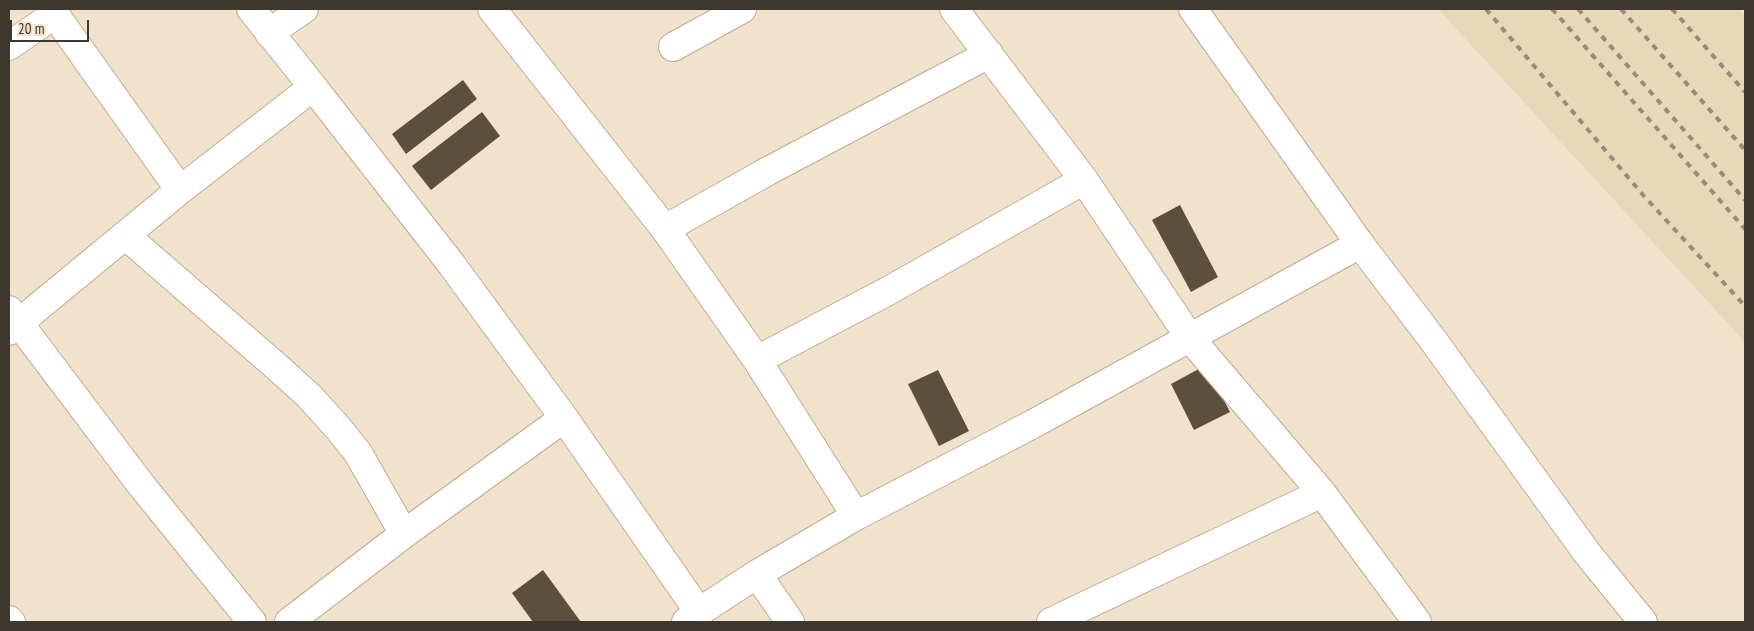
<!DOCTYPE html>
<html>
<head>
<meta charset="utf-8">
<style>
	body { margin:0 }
	#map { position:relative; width:1754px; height:631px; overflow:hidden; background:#f2e2cb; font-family:"PT Sans Narrow",sans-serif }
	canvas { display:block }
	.frame { position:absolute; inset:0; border:10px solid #3d372e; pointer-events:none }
	.scale { position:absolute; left:10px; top:20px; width:79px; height:22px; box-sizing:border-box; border:2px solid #3d372e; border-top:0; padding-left:6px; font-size:15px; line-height:18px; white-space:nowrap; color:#3d372e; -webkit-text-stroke:4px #f2e2cb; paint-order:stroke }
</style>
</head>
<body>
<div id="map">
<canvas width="1754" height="631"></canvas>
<div class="frame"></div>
<div class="scale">20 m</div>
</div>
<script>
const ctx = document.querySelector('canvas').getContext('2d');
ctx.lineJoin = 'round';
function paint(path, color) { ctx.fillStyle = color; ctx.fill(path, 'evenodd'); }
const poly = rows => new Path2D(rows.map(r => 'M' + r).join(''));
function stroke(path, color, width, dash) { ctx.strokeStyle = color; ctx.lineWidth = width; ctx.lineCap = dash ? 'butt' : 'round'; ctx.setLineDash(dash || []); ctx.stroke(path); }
paint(poly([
	[1438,9,1739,9,1745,16,1745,342]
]), '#ead7ba');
paint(poly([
	[463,80,477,99,406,154,392,134],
	[482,112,500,136,431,190,412,166],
	[1180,205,1218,277,1191,292,1152,220],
	[1206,365,1230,412,1194,430,1171,384],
	[938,370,969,431,939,446,908,384],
	[543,570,581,622,533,622,512,593]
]), '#5c4f3b');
const street = poly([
	[51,9,180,190],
	[492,9,665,229],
	[954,9,1084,180,1190,338,1322,493,1417,622],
	[269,33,304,9],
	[9,46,55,14],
	[673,47,742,9],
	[313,87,452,265,564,418,699,612,686,622],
	[126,236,277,367,309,396,338,428,358,453,404,534],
	[9,310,142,486,252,622],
	[9,331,180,190,313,87,251,9],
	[757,360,888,291,1084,180],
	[856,516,757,360,665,229,768,171,989,54],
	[757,574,790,622],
	[699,612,757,574,856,516,1033,424,1360,244],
	[9,620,11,622],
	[289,622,404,534,564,418],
	[1051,622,1322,493]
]);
const secondary = poly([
	[1193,9,1360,244,1433,340,1587,553,1643,622]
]);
stroke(street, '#bcad97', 30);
stroke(secondary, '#bcad97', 30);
stroke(street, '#fff', 28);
stroke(secondary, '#fff', 28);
stroke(poly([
	[1486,9,1643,195,1745,306],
	[1552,9,1745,229],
	[1578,9,1745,200],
	[1621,9,1745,150],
	[1672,9,1745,92]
]), '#978c7c', 4, [6, 6]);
</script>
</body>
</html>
